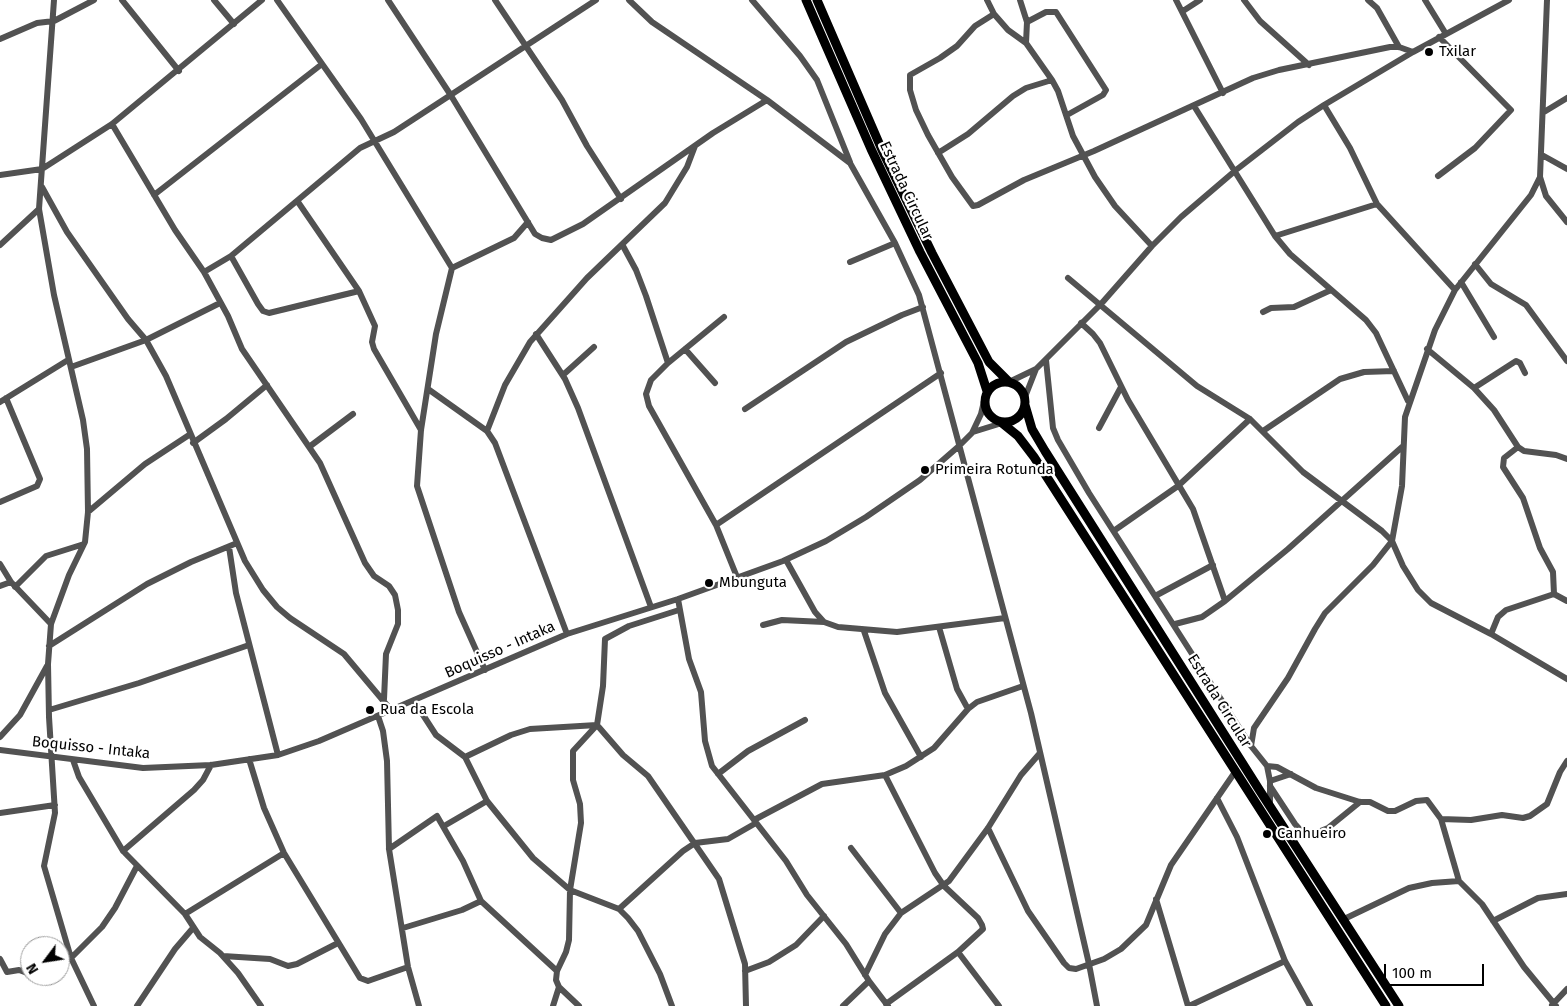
<!DOCTYPE html>
<html>
<head>
<meta charset="utf-8">
<style>
	body { margin:0 }
	#map { position:relative; width:1567px; height:1006px; overflow:hidden; background:#fff; font-family:"Fira Sans",sans-serif }
	canvas { display:block }
	.north { position:absolute; left:20px; top:936px; width:50px; height:50px; box-sizing:border-box; background:#fff; border:1px solid #999; border-radius:50%; rotate:239deg; font-size:14px; font-weight:700; line-height:20px; text-align:center; color:#000 }
	.north::after { content:''; display:block; margin:auto; width:18px; height:22px; background:#000; clip-path:polygon(50% 0,100% 100%,50% 72%,0 100%) }
	.scale { position:absolute; left:1384px; top:964px; width:100px; height:22px; box-sizing:border-box; border:2px solid #000; border-top:0; padding-left:6px; font-size:15px; line-height:18px; white-space:nowrap; color:#000; -webkit-text-stroke:4px #fff; paint-order:stroke }
</style>
</head>
<body>
<div id="map">
<canvas width="1567" height="1006"></canvas>
<div class="north">N</div>
<div class="scale">100 m</div>
</div>
<script>
const ctx = document.querySelector('canvas').getContext('2d');
ctx.lineJoin = 'round';
const poly = rows => new Path2D(rows.map(r => 'M' + r).join(''));
function stroke(path, color, width, dash) { ctx.strokeStyle = color; ctx.lineWidth = width; ctx.lineCap = dash ? 'butt' : 'round'; ctx.setLineDash(dash || []); ctx.stroke(path); }
function label(font, color, halo, rows, align = 'center') {
  ctx.font = font + ' "Fira Sans",sans-serif'; ctx.lineWidth = 4.5; ctx.setLineDash([]); ctx.textBaseline = 'middle'; ctx.strokeStyle = halo; ctx.fillStyle = color; for (const [text, x, y, turn = 0] of rows) {
    ctx.save(); ctx.translate(x, y); ctx.rotate((+turn || 0) * Math.PI / 180); ctx.textAlign = isNaN(turn) ? turn : align; if (halo) ctx.strokeText(text, 0, 0); ctx.fillText(text, 0, 0); ctx.restore();
  }
}
stroke(poly([
	[54,0,39,209,54,295,83,420,87,449,88,512,85,542,69,575,51,624,48,664,49,717,55,813,44,866,71,958,94,1006],
	[122,0,179,71],
	[214,0,234,24],
	[277,0,361,119,452,268,436,334,421,430,417,486,459,612,485,670],
	[388,0,450,94,535,234,542,238,551,240,583,224,713,133,767,100],
	[495,0,562,100,587,146,621,199],
	[629,0,652,22,767,100,850,163,895,243,919,295,1031,713,1089,964,1097,1006],
	[752,0,800,56,817,80,850,162],
	[987,0,994,14,1008,30,1026,43,1052,80,1058,91,1073,136,1095,177,1115,206,1152,246],
	[1020,0,1027,22,1026,43],
	[1176,0,1223,93],
	[1244,0,1260,21,1309,65],
	[1368,0,1377,8,1399,47],
	[1425,0,1446,34],
	[1183,11,1200,0],
	[994,14,975,26,957,46,940,58,910,75,910,90,916,110,928,135,952,177,973,206,978,205,1024,180,1094,151,1253,78,1279,70,1390,47,1399,47,1413,52],
	[1027,22,1046,12,1056,12,1106,90,1103,95,1067,115],
	[0,39,37,23,54,21,94,0],
	[1324,105,1350,148,1377,204,1455,290],
	[1194,106,1275,236,1290,254,1366,320,1376,333,1408,401],
	[1544,112,1567,98],
	[112,124,175,230,204,272,228,316,242,349,320,463,365,563,374,576,389,586,395,595,398,610,398,624,386,654,384,699],
	[938,153,968,134,1013,96,1026,88,1052,80],
	[1542,155,1567,169],
	[0,175,42,169,112,124,262,0],
	[1438,176,1475,148,1511,110,1439,37],
	[1540,177,1546,196,1567,222],
	[42,187,67,232,128,319,146,340,166,376,245,561,263,590,277,607,290,618,344,654,391,710],
	[154,195,322,64],
	[298,202,359,291,375,326,372,342,374,349,421,430],
	[1275,236,1377,204],
	[0,245,39,209],
	[623,246,636,270,646,296,668,363],
	[231,256,258,304,263,311,269,313,359,291],
	[850,262,895,243],
	[1475,264,1491,284,1526,305,1567,361],
	[452,268,514,238,528,222],
	[204,272,231,256,360,148,394,132,596,0],
	[1068,278,1197,386,1250,419,1303,472,1382,531,1392,541,1403,566,1418,590,1431,603,1491,634,1567,679],
	[1461,282,1494,337],
	[1263,312,1271,308,1294,307,1331,290],
	[724,317,668,363,651,380,646,394,649,406,716,525,737,577],
	[1081,323,1093,334,1100,343,1128,400,1193,509,1225,601],
	[536,334,565,379,578,408,651,607],
	[685,349,715,383],
	[1427,349,1474,388,1494,410,1518,447,1524,451,1556,455,1567,459],
	[1046,360,1053,428,1058,440,1089,493,1251,746,1267,766,1270,781,1270,805],
	[71,367,146,340,220,303],
	[563,375,594,347],
	[1009,382,1036,369],
	[1474,388,1516,361,1520,363,1525,373],
	[428,389,487,431,495,443,567,634],
	[1025,397,1036,369,1101,304,1152,246,1181,217,1236,170,1298,122,1324,105,1413,52,1509,0],
	[0,402,68,360],
	[745,409,846,342,902,315,923,307],
	[1099,428,1121,387],
	[487,431,505,385,530,342,587,278,665,203,687,167,695,146],
	[1263,431,1340,379,1364,372,1394,371],
	[973,432,1002,423],
	[193,443,226,419,267,385],
	[309,447,353,414],
	[1518,447,1504,458,1503,467,1523,498,1540,548,1553,572,1554,594],
	[0,502,37,486,40,479,6,398],
	[88,512,145,464,189,435],
	[716,525,941,373],
	[1115,530,1178,486,1250,419],
	[229,547,236,593,278,755],
	[786,560,815,612,824,622,838,627,897,632,1005,618],
	[0,564,11,582,51,624],
	[0,586,11,582],
	[15,587,46,556,84,544],
	[1157,595,1213,565],
	[678,599,689,659,701,692,705,741,712,766,786,861,807,895,846,944,869,981,888,1006],
	[1175,624,1202,617,1225,601,1288,549,1402,447],
	[763,625,782,620,824,622],
	[939,627,957,689,968,709],
	[864,631,885,693,921,757],
	[1491,634,1498,617,1506,610,1554,594,1567,601],
	[49,646,147,584,191,562,237,543],
	[414,701,436,735,465,757,487,801,533,858,570,890,619,909,628,918,638,931,660,974,672,1006],
	[49,710,139,683,249,645],
	[378,716,383,731,387,761,389,849,408,967,419,1006],
	[0,737,20,715,47,666],
	[1251,746,1254,728,1288,678,1315,629,1325,613,1373,565,1392,541,1402,486,1405,417,1435,330,1455,290,1531,195,1540,177,1547,0],
	[0,750,143,768,211,765,278,755,319,741,567,634,678,599,783,561,826,541,866,517,920,480,959,446,972,433,981,414,985,397],
	[465,757,511,735,530,729,597,725,623,755,648,776,719,879,745,964,746,1006],
	[249,759,264,808,284,853,360,978,368,981,408,967],
	[73,760,79,777,123,851,185,914,200,937,220,953,238,973,261,1006],
	[1267,766,1277,767,1316,788,1360,802,1370,802,1388,811,1395,811,1416,801,1427,800,1441,819,1459,881,1482,904,1524,967,1556,1006],
	[718,774,748,751,805,720],
	[885,775,906,766,934,748,968,709,977,702,1023,686],
	[1270,781,1291,774],
	[1270,786,1295,824,1303,833,1308,836,1328,828,1360,802],
	[1217,798,1237,837,1285,961,1310,1006],
	[0,813,55,805],
	[1441,819,1471,820,1502,815,1523,818,1530,816,1547,804,1560,772,1567,761],
	[754,820,822,784,885,775,935,873,944,886,978,918,982,925,983,929,958,952,886,1004],
	[444,826,487,801],
	[988,828,1028,911,1064,963,1069,968,1076,969,1104,959,1121,949,1146,925,1171,865,1235,772],
	[851,848,901,913],
	[389,849,437,816,463,861,481,901,557,971],
	[123,851,194,790,203,780,211,765],
	[1156,899,1188,1006],
	[619,909,683,851,695,843,728,839,756,823],
	[185,914,284,853],
	[1342,920,1409,888,1432,883,1459,881],
	[1493,921,1538,898,1567,894],
	[403,928,462,910,481,901],
	[958,952,999,1006],
	[223,956,270,959,288,966,297,964,338,943],
	[0,959,7,972,19,970,30,974],
	[60,962,71,958,102,927,115,908,137,866],
	[745,971,769,962,796,945,824,916],
	[865,975,885,934,901,913,949,881,988,828,1021,775,1040,753],
	[559,987,579,1006],
	[1552,1005,1567,989],
	[137,1006,175,949,193,928],
	[553,1006,559,987,556,980,557,971,566,952,569,940,570,890,581,823,580,804,573,780,573,751,597,725,603,686,605,639,629,626,679,610],
	[843,1006,869,981],
	[1189,1006,1285,961]
]), '#525252', 6);
stroke(poly([
	[806,0,871,149,920,252,978,363,987,391],
	[817,0,882,150,932,253,989,362,1009,382],
	'985 402a20 20 0 1 1 40 0a20 20 0 1 1-40 0Z',
	[1025,405,1032,429,1045,451,1260,791,1399,1006],
	[1002,423,1018,436,1034,457,1386,1006]
]), '#000', 9);
for (const [x, y, r, color] of [
	[1429,52,5,"#000"],
	[925,470,5,"#000"],
	[709,583,5,"#000"],
	[370,710,5,"#000"],
	[1267,834,5,"#000"]
]) { const dot = new Path2D(); dot.arc(x, y, r, 0, 2 * Math.PI); ctx.fillStyle = color; ctx.fill(dot); stroke(dot, '#fff', 2); }
label('15px', '#000', '#fff', [
	["Txilar",1439,52],
	["Primeira Rotunda",935,470],
	["Mbunguta",719,583],
	["Rua da Escola",380,710],
	["Canhueiro",1277,834]
], 'left');
label('15px', '#000', '#fff', [
	["Estrada Circular",906,191,65],
	["Boquisso - Intaka",500,650,-24],
	["Estrada Circular",1219,701,58],
	["Boquisso - Intaka",91,748,6]
]);
</script>
</body>
</html>
